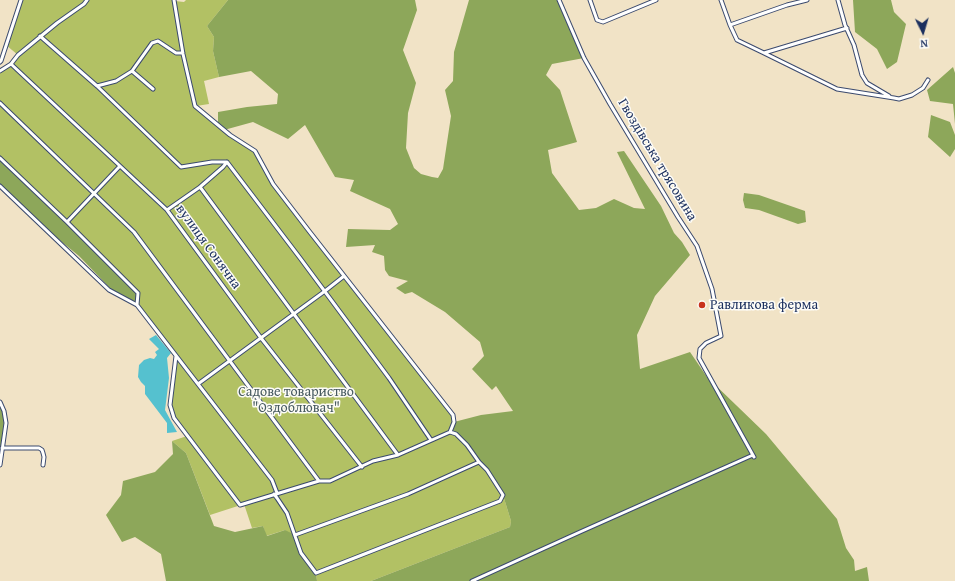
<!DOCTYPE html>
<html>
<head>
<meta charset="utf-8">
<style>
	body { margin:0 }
	#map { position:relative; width:955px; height:581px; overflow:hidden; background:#f1e3c6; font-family:"Gentium Book Plus",serif }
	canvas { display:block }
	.north { position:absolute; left:903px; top:12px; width:40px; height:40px; -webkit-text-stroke:3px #fdfcf7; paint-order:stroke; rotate:175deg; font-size:11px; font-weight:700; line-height:16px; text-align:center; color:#1b2f5e }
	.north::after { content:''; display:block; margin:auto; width:14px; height:18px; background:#1b2f5e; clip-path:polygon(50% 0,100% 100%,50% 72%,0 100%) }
</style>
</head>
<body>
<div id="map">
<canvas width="955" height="581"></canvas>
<div class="north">N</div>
</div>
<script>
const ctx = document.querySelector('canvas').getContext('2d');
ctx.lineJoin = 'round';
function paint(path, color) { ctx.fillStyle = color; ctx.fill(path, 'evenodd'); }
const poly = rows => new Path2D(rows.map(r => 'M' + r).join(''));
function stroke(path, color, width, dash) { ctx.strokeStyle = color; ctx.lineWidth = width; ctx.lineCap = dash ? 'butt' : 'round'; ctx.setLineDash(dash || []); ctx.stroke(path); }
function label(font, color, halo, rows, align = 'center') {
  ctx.font = font + ' "Gentium Book Plus",serif'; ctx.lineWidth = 3; ctx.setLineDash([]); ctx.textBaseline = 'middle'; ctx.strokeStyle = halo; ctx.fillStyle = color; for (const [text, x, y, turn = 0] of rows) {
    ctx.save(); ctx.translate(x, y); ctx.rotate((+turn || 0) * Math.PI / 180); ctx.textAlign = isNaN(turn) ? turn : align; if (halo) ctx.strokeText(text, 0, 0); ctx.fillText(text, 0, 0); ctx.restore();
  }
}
paint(poly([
	[21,0,174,0,175,1,184,2,186,0,228,0,207,26,214,37,213,51,219,77,204,81,209,104,196,106,224,130,255,151,273,184,453,415,456,434,487,470,503,495,511,521,510,527,371,581,317,581,316,573,285,530,266,536,263,526,252,528,244,504,210,515,186,453,172,441,187,436,174,418,170,405,176,356,137,305,0,158,0,71,11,64,18,55,6,45]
]), '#b2c164');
paint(poly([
	[228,0,415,0,417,10,403,50,416,83,408,113,406,148,414,168,421,174,432,177,438,178,443,169,451,116,445,90,453,81,454,52,469,0,559,0,584,58,552,64,546,75,560,90,577,142,548,150,552,173,579,210,596,208,614,199,634,208,645,209,617,152,624,151,661,206,674,233,682,242,690,255,655,296,637,335,640,369,690,352,707,377,766,434,837,519,846,548,854,560,855,571,867,567,869,581,371,581,510,527,511,521,503,495,487,470,467,445,456,434,450,432,454,422,481,415,513,411,496,386,492,390,472,369,484,356,480,342,445,312,412,292,405,294,396,288,408,281,389,276,385,270,384,256,372,252,375,245,346,247,348,229,390,230,398,224,390,209,350,191,354,180,335,177,305,125,288,139,253,122,224,130,218,125,218,112,247,107,277,104,278,94,251,71,219,77,213,51,214,37,207,26],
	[853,0,891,0,894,12,906,24,897,62,887,69,877,49,855,32],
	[953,67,955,73,955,124,953,104,930,101,927,90],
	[931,115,950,122,955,135,955,149,950,157,928,137],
	[0,158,138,293,137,305,129,303,110,288,79,256,46,229,0,186],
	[744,193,759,195,805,211,806,222,798,224,759,210,745,208,743,200],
	[0,402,5,417,0,465],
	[172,441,186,453,214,526,235,532,263,526,267,536,285,530,295,535,301,553,316,573,317,581,166,581,161,554,135,537,122,542,106,515,121,495,123,481,155,472,173,454]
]), '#8da75a');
paint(poly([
	[156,335,171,353,167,358,169,378,165,410,177,432,167,433,167,423,145,394,145,386,141,382,138,377,139,365,144,360,150,358,154,359,157,355,155,352,159,349,149,339]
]), '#55c1cf');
const minor = poly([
	[174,0,183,54,195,106,230,135,255,151,273,184,309,231,453,415,454,422,450,432,398,455,373,461,330,481,319,481,240,505,174,418,170,405,176,356],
	[559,0,584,58,610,104,678,217,697,246,712,289,721,336,706,343,700,349,699,358,754,457],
	[590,0,597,20,603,22,656,0],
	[721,0,730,25,737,40,764,53,847,28],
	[838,0,845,25,854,45,862,75,867,83,889,96],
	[730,25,787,5,807,0],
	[40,36,97,86,181,167,212,162,227,162,300,258,389,378,431,440],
	[764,53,837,89,894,98,899,99,912,95,923,88,928,80],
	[0,62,1,61,21,0],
	[11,64,167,210,261,338,362,467],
	[0,71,11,64,18,55,57,23,84,4,87,0],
	[132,71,153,89],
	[97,86,116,81,132,71,152,43,158,41,176,53,183,53],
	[0,103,134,232,319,481],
	[0,158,67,222,138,293,137,305,272,480,277,493],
	[0,186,109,290,137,305],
	[200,187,398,455],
	[167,210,200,187,223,167,227,162],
	[67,222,120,166],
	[198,384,325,291,344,276],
	[0,402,4,411,6,423,0,465],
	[2,448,39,448,42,450,43,453,44,457,43,465],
	[274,494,277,498,287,513,301,553,316,573,500,501,503,495,487,470,479,462,467,445,456,434,450,432],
	[295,535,408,494,479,462],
	[472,581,580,532,753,455]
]);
stroke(minor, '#3b4a6e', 5);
stroke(minor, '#fff', 3);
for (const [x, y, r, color] of [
	[702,305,4,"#c8321e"]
]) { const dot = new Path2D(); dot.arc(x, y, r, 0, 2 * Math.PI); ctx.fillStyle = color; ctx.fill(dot); stroke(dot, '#fdfcf7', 1.5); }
label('14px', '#1b2f5e', '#fdfcf7', [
	["Гвоздівська трясовина",657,160,59],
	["вулиця Сонячна",208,247,54]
]);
label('14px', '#1b2f5e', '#fdfcf7', [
	["Равликова ферма",710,305]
], 'left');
label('14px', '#485b60', '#fdfcf7', [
	["Садове товариство",296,392],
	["\"Оздоблювач\"",296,408]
]);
</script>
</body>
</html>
